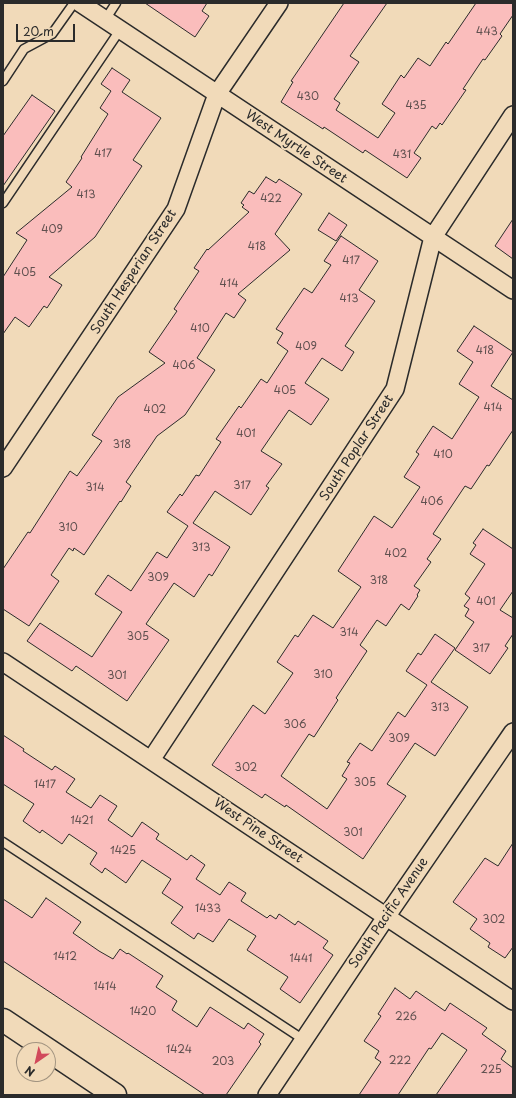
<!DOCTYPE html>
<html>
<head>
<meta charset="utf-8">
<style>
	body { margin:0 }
	#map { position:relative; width:516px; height:1098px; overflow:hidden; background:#f1dab9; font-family:"Playpen Sans",sans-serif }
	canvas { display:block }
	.frame { position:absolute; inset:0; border:4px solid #2b2b2b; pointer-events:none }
	.north { position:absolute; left:16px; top:1042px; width:40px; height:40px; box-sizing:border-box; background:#f1dab9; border:1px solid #a29480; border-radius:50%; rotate:214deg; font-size:11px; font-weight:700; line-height:16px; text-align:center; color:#2b2b2b }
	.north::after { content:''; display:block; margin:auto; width:14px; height:18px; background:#d1495b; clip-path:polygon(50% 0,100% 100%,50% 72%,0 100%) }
	.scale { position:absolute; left:16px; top:24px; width:59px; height:18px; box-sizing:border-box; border:2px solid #2b2b2b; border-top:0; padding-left:5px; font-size:12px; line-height:14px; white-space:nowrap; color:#2b2b2b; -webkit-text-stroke:3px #f1dab9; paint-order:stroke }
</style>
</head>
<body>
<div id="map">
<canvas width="516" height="1098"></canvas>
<div class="frame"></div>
<div class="north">N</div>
<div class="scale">20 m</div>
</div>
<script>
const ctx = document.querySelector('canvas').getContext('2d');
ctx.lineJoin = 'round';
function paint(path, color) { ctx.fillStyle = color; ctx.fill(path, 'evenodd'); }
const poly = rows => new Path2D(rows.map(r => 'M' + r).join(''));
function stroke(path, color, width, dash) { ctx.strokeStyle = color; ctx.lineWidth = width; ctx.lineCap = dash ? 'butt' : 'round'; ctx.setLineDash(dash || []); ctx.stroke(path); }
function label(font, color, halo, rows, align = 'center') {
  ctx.font = font + ' "Playpen Sans",sans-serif'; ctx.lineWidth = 4; ctx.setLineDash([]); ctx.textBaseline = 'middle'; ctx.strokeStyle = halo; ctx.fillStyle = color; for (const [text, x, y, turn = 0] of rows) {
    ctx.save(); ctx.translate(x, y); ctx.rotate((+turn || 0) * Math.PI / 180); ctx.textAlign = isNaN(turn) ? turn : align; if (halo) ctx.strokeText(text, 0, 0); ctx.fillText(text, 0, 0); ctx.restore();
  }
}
const building = poly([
	[145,3,207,3,202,11,209,16,195,37,145,3],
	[344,3,387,3,350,56,359,62,334,99,340,103,336,110,378,138,395,113,382,104,401,75,404,78,418,58,430,66,446,42,448,44,476,3,513,3,513,15,500,34,502,36,485,60,483,59,463,89,466,90,442,125,440,123,436,129,432,126,414,153,421,158,407,178,365,150,363,153,324,127,323,129,281,102,293,82,291,81,344,3],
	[112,68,130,80,122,92,161,118,133,160,142,166,95,237,49,277,62,285,47,308,44,306,29,327,15,317,3,334,3,277,27,240,16,233,72,187,66,182,82,158,81,157,108,114,100,108,111,91,101,84,112,68],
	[32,95,55,111,3,186,3,136,32,95],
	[266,177,276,183,279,179,302,194,275,234,290,250,238,294,246,300,234,318,226,313,197,358,215,370,185,415,157,436,126,482,131,486,121,502,120,501,84,555,74,548,73,551,69,548,51,575,59,581,29,626,3,609,3,569,28,532,30,533,70,471,77,476,102,441,92,435,118,397,165,363,149,352,177,311,174,309,199,271,194,268,207,249,208,250,249,212,242,207,244,205,241,203,249,191,254,194,266,177],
	[329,213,347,225,336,241,318,230,329,213],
	[513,219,513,259,495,246,513,219],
	[341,236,378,261,359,290,375,301,345,346,354,352,342,371,322,358,305,383,329,399,311,425,289,410,261,451,282,464,266,486,269,488,251,515,215,491,193,523,230,547,212,576,209,574,194,597,174,583,146,624,169,640,127,701,76,666,72,671,27,641,40,623,92,657,122,612,95,594,108,575,131,591,157,552,167,558,188,526,167,512,180,494,182,496,196,475,199,476,221,442,216,439,239,406,241,408,261,379,267,383,288,351,277,343,283,333,276,329,304,288,312,293,331,265,324,261,341,236],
	[474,326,513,352,491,386,513,400,513,430,489,466,487,465,471,489,465,486,433,534,441,539,427,559,431,562,414,586,420,590,417,595,418,596,409,610,401,604,386,626,377,620,360,645,367,651,336,698,338,700,314,737,309,734,281,776,327,809,347,779,342,776,350,763,347,762,360,743,372,751,398,712,405,717,427,685,406,671,418,653,421,655,435,634,455,648,431,682,468,707,435,756,415,743,387,784,406,796,363,859,286,805,285,807,265,794,262,798,212,765,253,705,265,714,293,673,277,662,295,635,298,637,313,615,333,628,361,587,338,571,374,516,392,528,420,487,404,477,419,454,416,452,433,426,452,439,479,397,459,384,473,362,457,351,474,326],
	[483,529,513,549,513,591,500,610,513,618,513,634,505,646,508,648,490,674,455,650,474,622,465,616,469,609,464,606,470,598,465,594,485,564,470,554,476,545,473,543,483,529],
	[3,735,24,749,23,751,52,770,55,766,75,779,66,792,91,808,100,795,117,806,108,820,132,837,142,822,159,834,156,839,187,860,191,855,205,865,196,879,220,895,229,882,246,893,241,901,267,918,270,915,276,919,279,914,295,925,298,921,328,941,323,948,333,955,300,1003,280,989,288,977,247,950,256,936,229,919,213,942,198,933,194,939,171,923,183,907,162,893,171,879,142,860,126,883,105,868,102,873,90,864,97,853,69,834,62,844,42,830,40,833,23,821,34,804,3,784,3,735],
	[513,843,513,947,505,958,488,947,490,943,470,929,477,919,453,902,485,858,498,866,513,843],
	[46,898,81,922,73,933,99,951,113,959,120,949,127,954,128,953,163,976,156,987,177,1001,172,1010,197,1027,210,1007,244,1029,248,1023,264,1034,259,1042,261,1044,226,1095,205,1095,3,961,3,899,32,918,46,898],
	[395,988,410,999,416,991,445,1011,450,1003,487,1028,482,1034,506,1051,501,1059,513,1068,513,1095,436,1095,467,1050,442,1033,431,1049,429,1048,398,1095,359,1095,381,1062,375,1058,379,1051,364,1041,381,1016,378,1014,395,988]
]);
paint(building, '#fabdbc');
stroke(building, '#2b2b2b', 1);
const lane = poly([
	[105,20,116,3],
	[3,81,24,49,52,34,74,3],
	[3,203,120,30],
	[3,842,304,1040]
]);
const street = poly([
	[80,3,513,290],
	[3,468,176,209,217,94,279,3],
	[3,662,513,1001],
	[151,760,395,389,433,237,513,115],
	[267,1095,386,917,513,732]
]);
const secondary = poly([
	[3,1020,48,1050],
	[48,1050,115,1095]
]);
stroke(lane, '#2b2b2b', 11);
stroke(street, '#2b2b2b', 20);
stroke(secondary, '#2b2b2b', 25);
stroke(lane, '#f1dab9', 8);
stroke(street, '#f1dab9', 17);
stroke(secondary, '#f1dab9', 22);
label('11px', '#5f504f', null, [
	["443",487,32],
	["430",308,97],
	["435",416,106],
	["417",103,154],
	["431",402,155],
	["413",86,195],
	["422",271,199],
	["409",52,230],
	["418",257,247],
	["417",351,261],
	["405",25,273],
	["414",229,284],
	["413",349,299],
	["410",200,329],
	["409",306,347],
	["418",485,351],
	["406",184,366],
	["405",285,391],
	["414",493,408],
	["402",155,410],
	["401",246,434],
	["318",122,445],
	["410",443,455],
	["317",242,486],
	["314",95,488],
	["406",432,502],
	["310",68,528],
	["313",201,548],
	["402",396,554],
	["309",158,578],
	["318",379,581],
	["401",486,602],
	["314",349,633],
	["305",138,637],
	["317",481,649],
	["310",323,675],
	["301",117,676],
	["313",440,708],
	["306",295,725],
	["309",399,739],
	["302",246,768],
	["305",365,783],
	["1417",45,785],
	["1421",82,821],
	["301",353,833],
	["1425",123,851],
	["1433",208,909],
	["302",494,920],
	["1412",65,957],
	["1441",301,959],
	["1414",105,987],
	["1420",143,1012],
	["226",406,1017],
	["1424",179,1050],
	["222",400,1061],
	["203",223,1062],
	["225",491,1070]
]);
label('13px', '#2b2b2b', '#f1dab9', [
	["West Myrtle Street",296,147,34],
	["South Hesperian Street",134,272,-57],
	["South Poplar Street",357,448,-57],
	["West Pine Street",258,831,34],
	["South Pacific Avenue",389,913,-56]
]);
</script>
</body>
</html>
